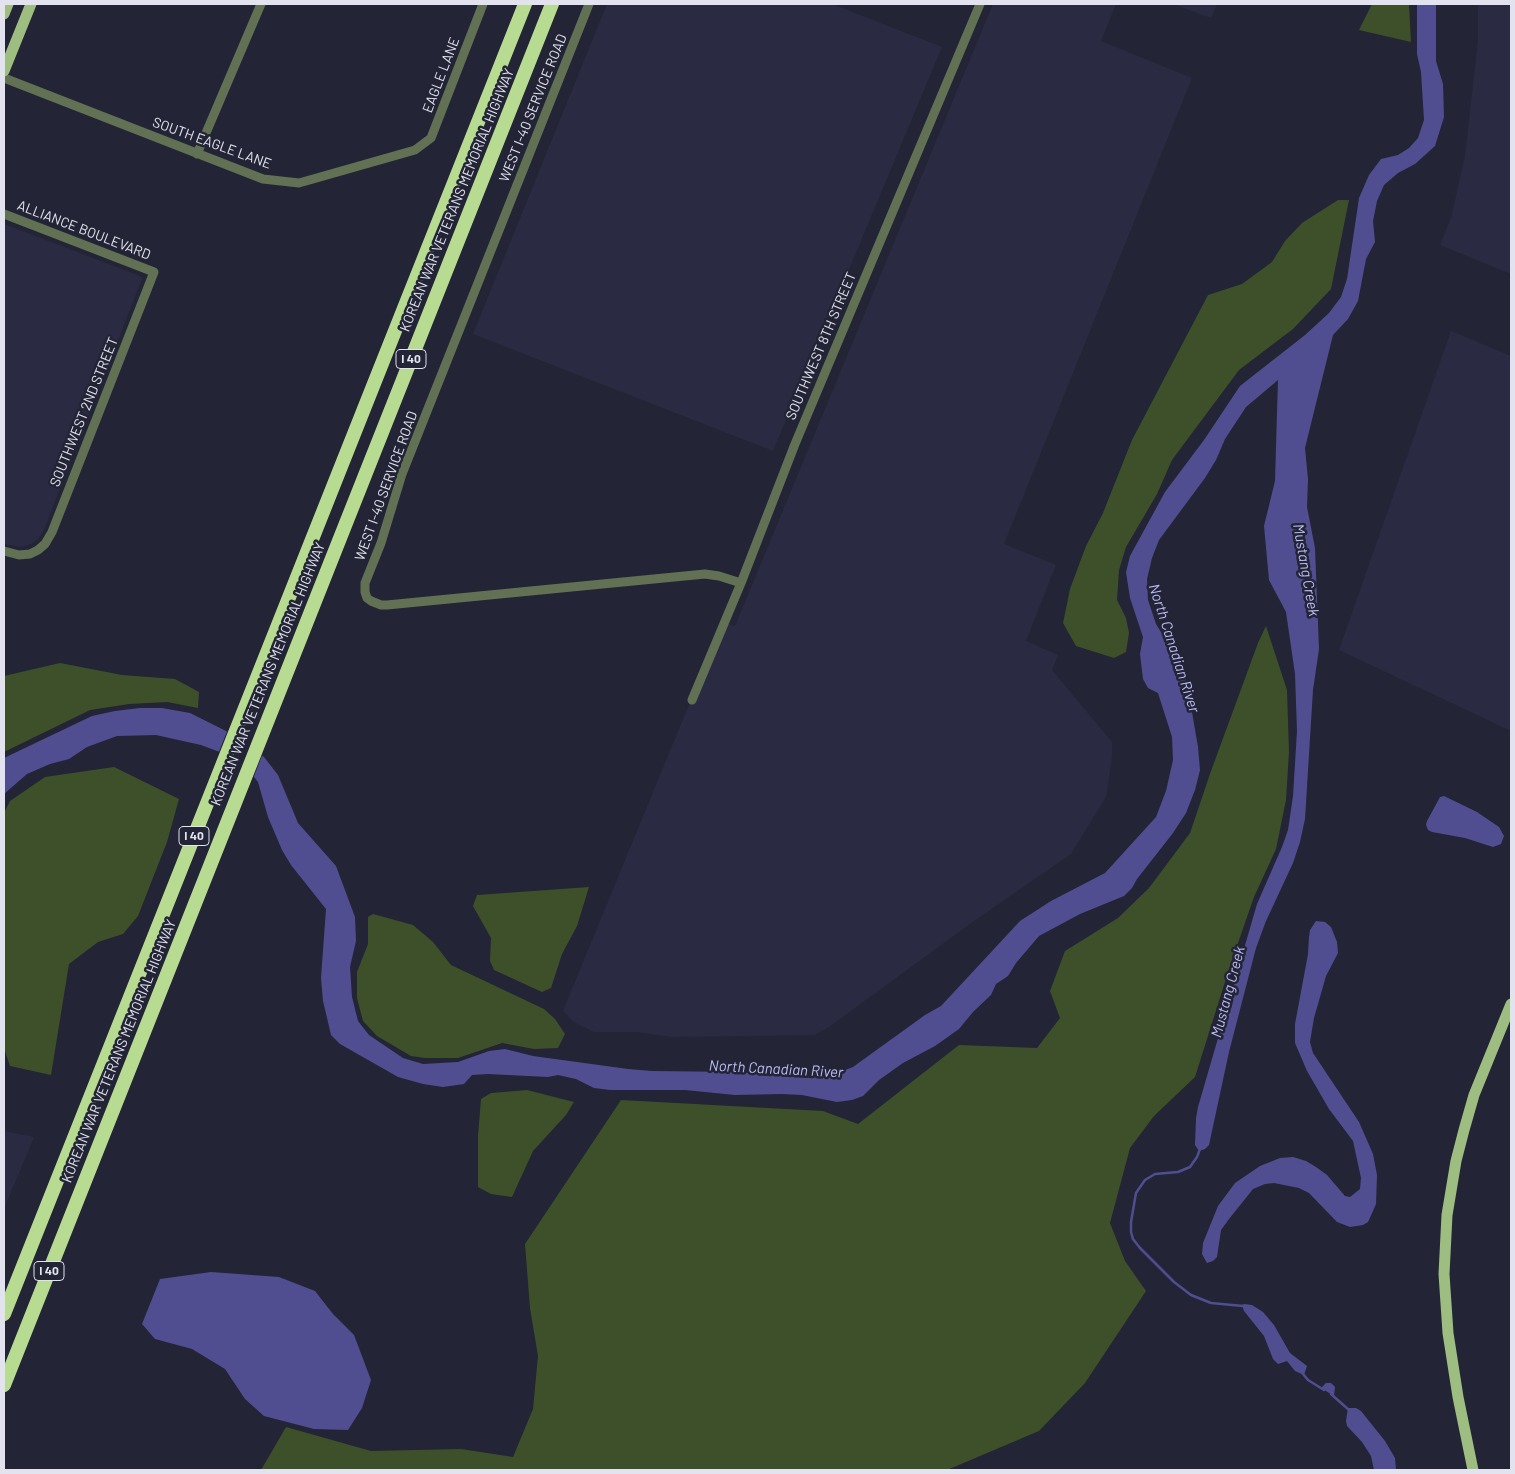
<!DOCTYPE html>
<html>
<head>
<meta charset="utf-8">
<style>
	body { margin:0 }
	#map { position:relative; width:1515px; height:1474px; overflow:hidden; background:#232435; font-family:Barlow,sans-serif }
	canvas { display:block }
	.frame { position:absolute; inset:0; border:5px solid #e2e3ef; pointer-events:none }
</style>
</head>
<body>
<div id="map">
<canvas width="1515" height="1474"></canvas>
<div class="frame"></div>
</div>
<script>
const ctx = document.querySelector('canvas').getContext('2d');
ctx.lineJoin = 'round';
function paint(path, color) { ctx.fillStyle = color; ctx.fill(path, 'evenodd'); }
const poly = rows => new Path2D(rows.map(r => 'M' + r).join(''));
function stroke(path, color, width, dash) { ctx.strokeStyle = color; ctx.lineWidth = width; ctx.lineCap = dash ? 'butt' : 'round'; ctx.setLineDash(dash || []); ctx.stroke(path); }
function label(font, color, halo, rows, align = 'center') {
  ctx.font = font + ' Barlow,sans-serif'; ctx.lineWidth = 5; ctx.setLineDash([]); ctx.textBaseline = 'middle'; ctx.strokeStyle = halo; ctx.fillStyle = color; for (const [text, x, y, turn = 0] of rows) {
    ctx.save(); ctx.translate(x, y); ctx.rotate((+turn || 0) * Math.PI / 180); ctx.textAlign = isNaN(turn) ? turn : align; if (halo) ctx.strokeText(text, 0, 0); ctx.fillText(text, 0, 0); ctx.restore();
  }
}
paint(poly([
	[607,4,832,4,942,47,773,451,473,334],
	[993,4,1116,4,1101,41,1192,78,1004,544,1056,565,1026,641,1058,655,1052,670,1112,742,1112,756,1106,797,1071,854,974,921,829,1027,815,1035,672,1037,637,1032,594,1032,574,1022,563,1011,723,622,735,626],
	[1173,4,1217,4,1211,18],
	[1478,4,1511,4,1511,274,1440,245,1451,218,1465,156,1478,41],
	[4,224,140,276,142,279,43,532,37,540,31,544,21,547,4,544],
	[1451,331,1511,356,1511,731,1339,650],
	[4,1131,34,1137,4,1209]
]), '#2a2b42');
paint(poly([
	[1372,4,1409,4,1411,42,1359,30],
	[1338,200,1349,200,1331,289,1293,329,1239,370,1172,460,1157,494,1126,547,1119,570,1117,600,1126,618,1129,633,1126,652,1114,658,1076,646,1063,623,1070,589,1086,546,1103,513,1132,440,1208,295,1242,284,1272,262,1285,241,1302,223],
	[1266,626,1287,690,1289,752,1286,800,1276,849,1254,897,1231,963,1195,1077,1154,1116,1130,1148,1110,1223,1125,1261,1146,1291,1085,1383,1039,1431,947,1470,261,1470,286,1427,371,1451,461,1449,513,1457,533,1409,538,1356,530,1308,525,1244,621,1100,823,1111,858,1124,959,1045,1037,1048,1060,1018,1050,991,1065,951,1118,918,1149,888,1190,833,1211,771,1258,643],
	[60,663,122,675,175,679,199,692,198,708,167,702,129,704,90,710,4,752,4,676],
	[114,767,179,799,167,842,138,916,123,934,98,942,69,964,51,1075,10,1066,4,1048,4,813,10,801,45,777],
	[589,887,577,926,562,954,551,988,542,992,494,970,490,961,491,938,473,906,477,895],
	[373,914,413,925,433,942,451,965,544,1009,555,1019,565,1034,558,1048,534,1049,502,1043,458,1058,425,1058,411,1056,377,1036,363,1021,357,998,357,972,368,944,368,917],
	[527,1090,574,1102,566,1115,533,1151,512,1197,491,1194,478,1187,478,1136,481,1099,491,1093]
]), '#3e5029');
paint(poly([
	[1417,4,1436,4,1436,61,1443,84,1444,117,1435,146,1415,164,1398,173,1384,185,1377,201,1373,221,1375,242,1366,259,1358,301,1348,319,1333,335,1305,448,1308,479,1307,507,1315,548,1319,649,1313,690,1305,819,1300,842,1293,863,1266,921,1256,948,1229,1052,1209,1145,1205,1149,1199,1151,1195,1145,1196,1118,1198,1107,1257,904,1282,847,1288,830,1293,796,1297,731,1295,674,1286,612,1269,580,1264,526,1275,481,1278,380,1246,407,1225,439,1216,460,1205,478,1159,540,1152,558,1147,579,1148,600,1156,624,1167,642,1180,657,1187,683,1198,747,1200,770,1195,790,1186,813,1173,833,1137,879,1132,888,1124,896,1080,914,1039,936,1016,963,1008,976,996,984,991,995,973,1012,959,1029,935,1046,903,1063,879,1080,863,1096,852,1100,837,1102,802,1095,782,1094,735,1095,685,1090,610,1090,594,1088,576,1079,558,1075,548,1077,488,1074,472,1075,464,1084,443,1087,423,1084,398,1077,340,1044,331,1035,323,1001,321,978,326,909,291,865,282,850,268,817,258,782,251,773,233,757,201,745,156,735,117,736,87,747,69,759,50,764,27,774,4,794,4,758,92,716,115,711,140,708,162,708,190,713,240,738,264,757,278,775,298,823,336,866,355,917,356,941,350,967,352,997,358,1021,369,1035,403,1058,423,1064,458,1062,489,1051,505,1049,533,1056,628,1069,652,1071,736,1072,811,1078,837,1073,853,1067,925,1015,941,1006,1020,921,1051,901,1105,873,1156,817,1166,791,1173,760,1172,737,1158,693,1148,688,1143,679,1140,654,1143,637,1130,598,1126,572,1130,556,1165,492,1204,440,1240,386,1305,335,1329,313,1341,297,1347,279,1359,198,1369,175,1381,159,1398,155,1409,148,1418,138,1424,120,1421,72,1417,54],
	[1444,796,1477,812,1499,827,1504,836,1501,844,1493,847,1465,838,1432,832,1428,830,1426,825,1427,821,1440,797],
	[1316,921,1325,922,1331,927,1337,942,1338,953,1326,976,1314,1018,1310,1042,1313,1053,1359,1122,1373,1154,1377,1175,1376,1204,1373,1211,1368,1222,1363,1225,1350,1227,1337,1222,1309,1193,1299,1188,1274,1183,1265,1184,1253,1189,1229,1219,1221,1230,1217,1257,1213,1261,1207,1263,1202,1254,1203,1243,1218,1206,1235,1183,1260,1166,1280,1158,1293,1157,1306,1161,1316,1167,1327,1175,1345,1196,1350,1197,1360,1189,1361,1178,1353,1141,1329,1109,1307,1071,1295,1043,1295,1024,1308,954,1309,937,1310,930],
	[211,1272,279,1277,315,1291,333,1314,354,1335,371,1380,362,1408,348,1430,314,1429,264,1416,245,1399,225,1369,192,1349,155,1339,142,1324,160,1279],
	[1244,1304,1252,1305,1263,1312,1274,1325,1290,1353,1307,1366,1304,1375,1295,1371,1287,1361,1278,1364,1273,1359,1264,1336,1244,1311,1242,1305],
	[1326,1383,1331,1383,1335,1387,1334,1396,1321,1388],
	[1348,1408,1356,1408,1361,1411,1385,1441,1395,1458,1396,1470,1374,1470,1371,1456,1362,1442,1347,1426,1346,1421]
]), '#504e91');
paint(poly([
	[228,729,241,736,263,753,253,779,241,764,218,754]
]), '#232435');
stroke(poly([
	[1200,1149,1197,1157,1190,1167,1178,1172,1155,1174,1145,1180,1136,1193,1131,1222,1131,1232,1133,1239,1140,1248,1174,1282,1191,1295,1211,1303,1243,1306],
	[1303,1374,1308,1380,1324,1390],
	[1331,1394,1349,1410]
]), '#504e91', 2.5);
stroke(poly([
	[589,4,402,474,381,543,365,583,365,592,367,598,371,601,381,605,387,605,705,574,719,576,741,583],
	[4,78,263,179,299,183,415,150,431,138,483,4],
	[197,154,261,4],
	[4,214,154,272,52,532,45,544,38,550,30,554,19,555,4,551],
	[692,700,741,583,795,444,980,4]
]), '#627154', 9);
stroke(poly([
	[4,14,8,4],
	[4,71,31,4],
	[1473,1470,1458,1397,1448,1333,1444,1274,1447,1215,1456,1161,1464,1130,1474,1095,1511,1004]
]), '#9ebd80', 11);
stroke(poly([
	[4,1314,525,4],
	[4,1385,552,4]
]), '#b6db91', 14);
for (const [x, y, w] of [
	[411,359,30],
	[194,836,30],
	[49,1271,30]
]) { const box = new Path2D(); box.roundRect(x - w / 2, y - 9.5, w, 19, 4); ctx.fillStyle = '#232435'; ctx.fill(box); stroke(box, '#e2e3ef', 1); }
label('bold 12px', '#e2e3ef', null, [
	["I 40",411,359],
	["I 40",194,836],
	["I 40",49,1271]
]);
label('14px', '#e2e3ef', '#232435', [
	["EAGLE LANE",441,75,-69],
	["WEST I-40 SERVICE ROAD",533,108,-68],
	["SOUTH EAGLE LANE",212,143,20],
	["KOREAN WAR VETERANS MEMORIAL HIGHWAY",457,200,-68],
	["ALLIANCE BOULEVARD",84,230,21],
	["SOUTHWEST 8TH STREET",821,346,-67],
	["SOUTHWEST 2ND STREET",84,412,-68],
	["WEST I-40 SERVICE ROAD",386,486,-70],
	["KOREAN WAR VETERANS MEMORIAL HIGHWAY",268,674,-68],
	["KOREAN WAR VETERANS MEMORIAL HIGHWAY",119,1051,-68]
]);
label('italic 15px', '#bcbef8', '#232435', [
	["Mustang Creek",1306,570,80],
	["North Canadian River",1174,648,72],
	["Mustang Creek",1228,992,-75],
	["North Canadian River",776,1069,3]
]);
</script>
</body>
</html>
